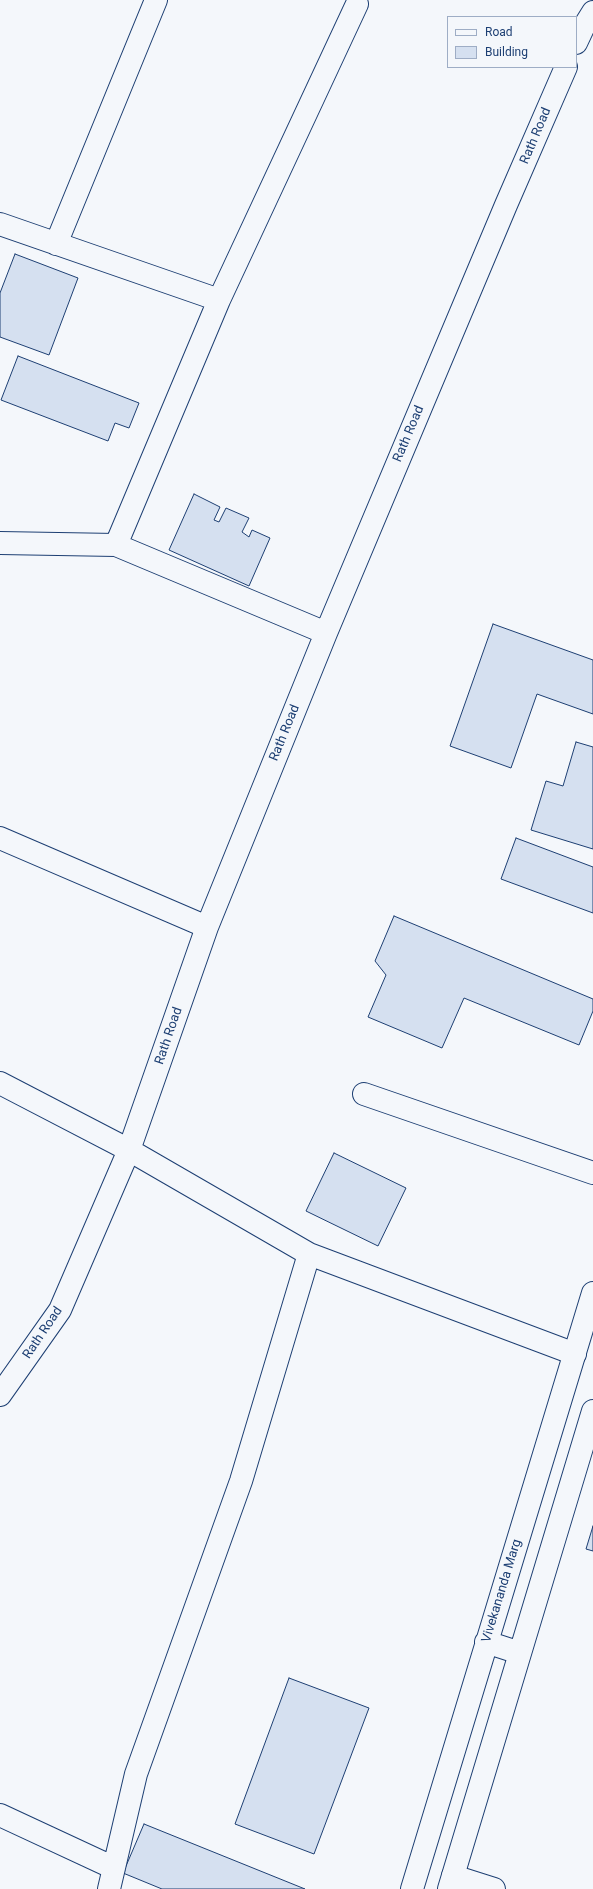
<!DOCTYPE html>
<style>
body{margin:0}
#map{position:relative;width:593px;height:1889px;overflow:hidden;background:#f4f7fb;font-family:Roboto,sans-serif}
canvas{display:block}
.legend{position:absolute;left:447px;top:16px;width:130px;height:52px;box-sizing:border-box;background:#f4f7fb;border:1px solid #9eadc5;margin:0;padding:5px 7px;list-style:none;font-size:12px;color:#1d3f73}
.legend li{display:flex;align-items:center;gap:8px;height:20px}
.legend b{width:20px;border:1px solid #9eadc5}
</style>
<div id="map">
<canvas width="593" height="1889"></canvas>
<ul class="legend">
<li><b style="height:5px;background:#f4f7fb"></b>Road</li>
<li><b style="height:11px;background:#d5e0f0"></b>Building</li>
</ul>
</div>
<script>
const ctx = document.querySelector('canvas').getContext('2d');
ctx.lineJoin = 'round';
function fill(path, color) {
  ctx.fillStyle = color;
  ctx.fill(path, 'evenodd');
}
function shape(rows) {
  const path = new Path2D();
  for (const r of rows) {
    path.moveTo(r[0], r[1]);
    for (let i = 2; i < r.length; i += 2) path.lineTo(r[i], r[i + 1]);
  }
  return path;
}
function stroke(path, color, width, dash) {
  ctx.strokeStyle = color;
  ctx.lineWidth = width;
  ctx.lineCap = dash ? 'butt' : 'round';
  ctx.setLineDash(dash || []);
  ctx.stroke(path);
}
function label(font, color, halo, rows, align = 'center') {
  ctx.font = font + ' Roboto,sans-serif';
  ctx.lineWidth = 3;
  ctx.setLineDash([]);
  ctx.textBaseline = 'middle';
  ctx.strokeStyle = halo;
  ctx.fillStyle = color;
  for (const [text, x, y, turn = 0] of rows) {
    ctx.save();
    ctx.translate(x, y);
    ctx.rotate((+turn || 0) * Math.PI / 180);
    ctx.textAlign = isNaN(turn) ? turn : align;
    if (halo) ctx.strokeText(text, 0, 0);
    ctx.fillText(text, 0, 0);
    ctx.restore();
  }
}
const building = shape([
 [15,254,78,278,49,355,0,337,0,293,15,254],
 [18,356,139,403,129,428,115,423,108,441,1,400,18,356],
 [194,494,220,507,214,520,219,522,226,508,249,518,242,532,249,537,252,530,270,538,249,586,169,550,194,494],
 [493,624,593,660,593,714,537,694,511,768,450,746,493,624],
 [576,742,593,747,593,849,531,830,546,781,563,786,576,742],
 [516,838,593,867,593,913,501,879,516,838],
 [394,916,593,999,593,1011,579,1045,464,998,442,1048,368,1017,386,975,375,961,394,916],
 [334,1153,406,1188,378,1246,306,1211,334,1153],
 [593,1526,593,1551,586,1549,593,1526],
 [289,1678,369,1708,314,1854,235,1824,289,1678],
 [144,1824,305,1889,162,1889,123,1873,144,1824]
]);
const minor = shape([
 [576,43,583,28,593,12],
 [0,224,219,300,116,545,326,633],
 [56,244,156,0],
 [219,300,357,4],
 [0,543,116,545],
 [0,838,207,927],
 [0,1083,129,1150,309,1254],
 [364,1094,593,1173],
 [0,1395,60,1310,129,1150,207,927,326,633,506,205,566,67],
 [0,1815,114,1868],
 [453,1876,494,1889],
 [109,1889,136,1774,241,1481,309,1254,575,1354]
]);
const major = shape([
 [486,1642,520,1653],
 [412,1889,593,1293],
 [449,1889,593,1411]
]);
const streetNames = [
 ["Rath Road",536,136,-67],
 ["Rath Road",409,434,-67],
 ["Rath Road",285,733,-68],
 ["Rath Road",169,1036,-71],
 ["Rath Road",43,1333,-56],
 ["Vivekananda Marg",502,1591,-73]
];
fill(building, '#d5e0f0');
stroke(building, '#1d3f73', 1);
stroke(minor, '#1d3f73', 24);
stroke(major, '#1d3f73', 24);
stroke(minor, '#f4f7fb', 22);
stroke(major, '#f4f7fb', 22);
label('13px', '#1d3f73', '#f4f7fb', streetNames);
</script>
